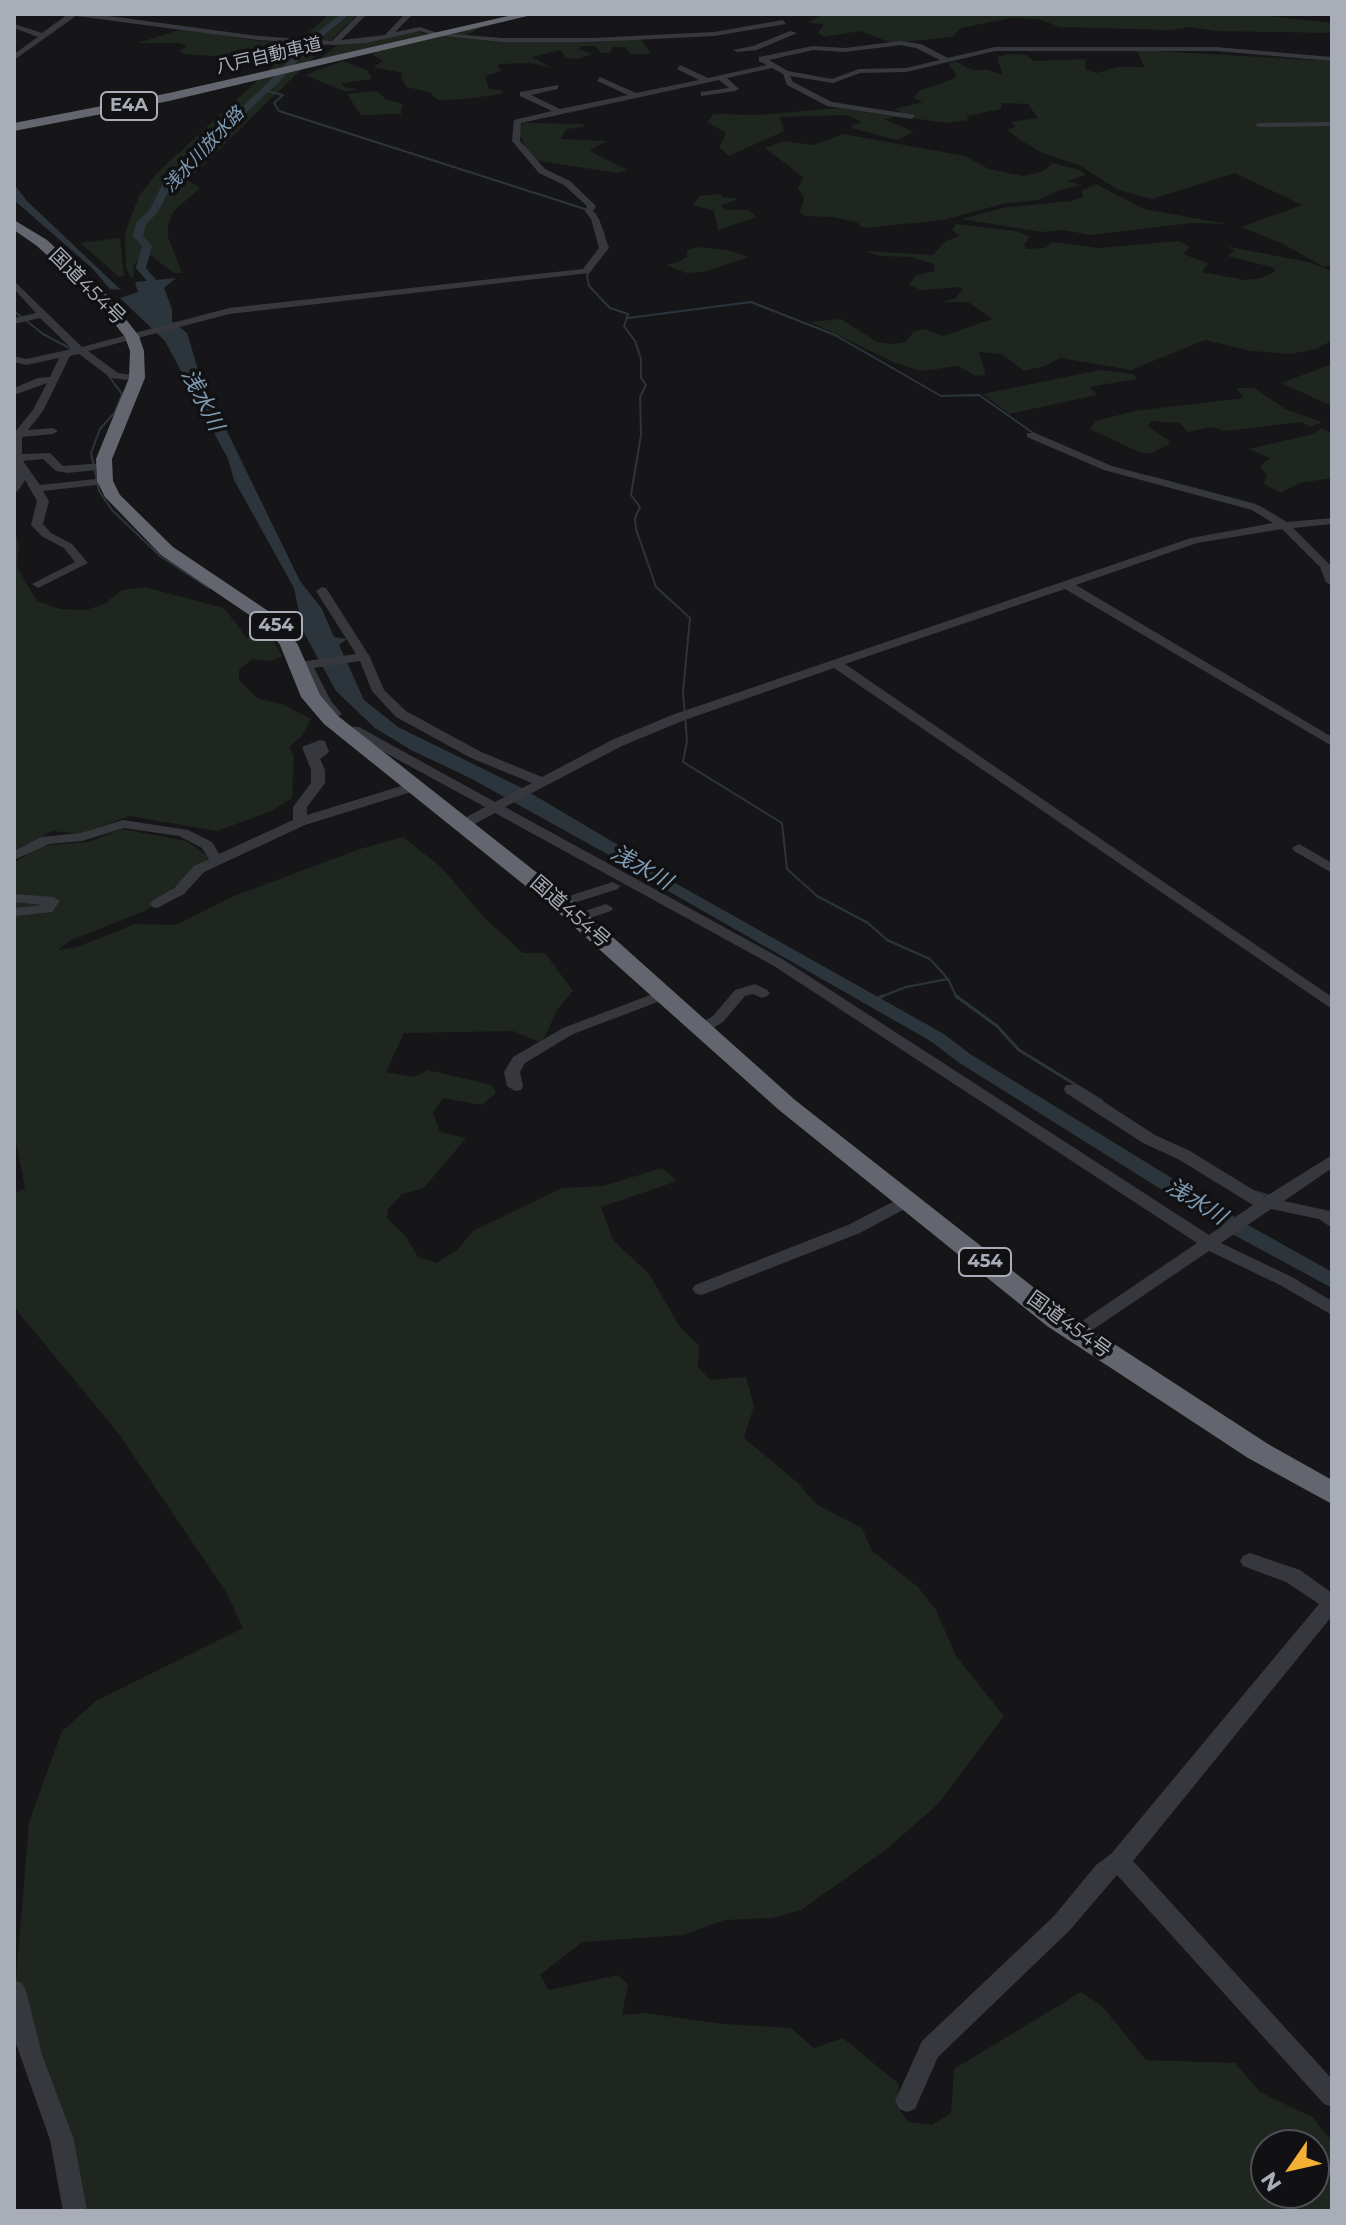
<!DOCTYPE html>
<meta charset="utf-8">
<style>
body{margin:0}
#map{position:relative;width:1346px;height:2225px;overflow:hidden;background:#161618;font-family:Montserrat,sans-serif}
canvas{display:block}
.frame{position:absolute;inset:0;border:16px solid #a8adb8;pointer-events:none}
.north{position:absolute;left:1250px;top:2129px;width:80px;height:80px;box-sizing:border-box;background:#111113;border:2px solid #4d4f55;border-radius:50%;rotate:236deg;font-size:22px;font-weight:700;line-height:32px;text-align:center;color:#a8adb8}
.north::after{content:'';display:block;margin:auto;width:28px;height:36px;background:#f2b134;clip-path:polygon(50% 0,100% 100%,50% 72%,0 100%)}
</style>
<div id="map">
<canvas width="1346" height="2225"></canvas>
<div class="frame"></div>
<div class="north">N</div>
</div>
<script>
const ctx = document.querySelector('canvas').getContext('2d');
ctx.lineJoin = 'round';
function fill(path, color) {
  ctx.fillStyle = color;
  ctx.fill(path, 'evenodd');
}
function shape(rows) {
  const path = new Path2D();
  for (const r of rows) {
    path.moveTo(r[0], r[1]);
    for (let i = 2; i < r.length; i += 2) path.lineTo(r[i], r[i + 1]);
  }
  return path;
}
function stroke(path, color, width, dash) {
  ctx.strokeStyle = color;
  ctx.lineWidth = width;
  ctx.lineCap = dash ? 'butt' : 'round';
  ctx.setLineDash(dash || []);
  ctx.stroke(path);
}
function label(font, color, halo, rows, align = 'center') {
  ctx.font = font + ' Montserrat,"Noto Sans JP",sans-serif';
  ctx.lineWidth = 7;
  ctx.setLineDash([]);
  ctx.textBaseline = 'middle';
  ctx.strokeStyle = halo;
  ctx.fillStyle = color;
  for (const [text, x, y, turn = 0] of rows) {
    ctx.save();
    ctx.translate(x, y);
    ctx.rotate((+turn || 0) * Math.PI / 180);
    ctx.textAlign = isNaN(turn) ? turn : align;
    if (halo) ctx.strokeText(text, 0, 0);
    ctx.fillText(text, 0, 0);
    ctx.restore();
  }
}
const green = shape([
 [329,14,358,14,193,175,185,178,200,188,173,212,168,225,168,237,182,273,174,273,150,255,139,259,134,265,133,280,126,268,125,233,139,196,156,174],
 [823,14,1250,14,1332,23,1332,33,1215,31,1191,27,1170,30,1060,27,1038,19,1011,18,961,28,952,37,892,43,860,31,824,37,818,33,824,24,808,23],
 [476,27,480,28,464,36,597,43,640,38,651,54,631,54,625,47,612,47,610,53,602,53,595,46,584,46,578,49,592,54,579,59,565,58,561,50,532,57,552,68,530,63,499,64,497,66,502,71,485,76,489,89,504,91,501,94,465,99,438,100,429,92,406,87,401,76,403,73,373,67,383,61,371,54,382,50],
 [182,29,260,41,282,42,256,53,227,57,184,54,180,51,187,46,180,43,138,43],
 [414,31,427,34,319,59,339,44],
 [1137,50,1332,61,1332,264,1324,267,1281,243,1241,227,1302,205,1235,173,1152,199,1118,190,1081,166,1040,152,1019,139,1007,130,1016,126,1010,122,1038,118,1028,104,1001,103,1001,109,967,116,968,120,945,123,912,118,894,109,923,102,913,98,919,91,953,79,957,75,948,64,955,61,972,70,988,70,1003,75,997,57,1008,54,1026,55,1034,61,1085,59,1086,70,1097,73,1117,67,1144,67],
 [343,61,367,70,372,79,342,83,344,87,358,89,346,92,305,75],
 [377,91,386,99,403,104,401,114,361,115,347,94],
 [838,108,895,117,884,119,914,132,898,140,892,139,855,129,851,126,862,122,847,115,780,117,784,131,729,156,719,147,726,133,707,122,714,114,759,115],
 [523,123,583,124,585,127,566,129,561,139,606,141,590,151,627,170,618,173,539,161,529,155,519,133],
 [843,134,965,156,989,169,1023,176,1042,172,1053,163,1080,170,1086,175,1067,181,1082,185,1060,190,1039,200,1003,204,943,220,864,228,856,222,833,217,805,216,800,213,804,198,798,188,803,177,765,148,784,141,813,145],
 [1096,184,1144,209,1227,224,1192,223,1091,235,1062,230,1042,232,961,219,1007,207,1072,201,1083,197,1081,191],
 [721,194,722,197,738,199,721,206,726,210,749,210,756,217,718,230,714,211,693,205,699,196],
 [956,224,1016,231,1030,237,1024,245,1027,249,1045,248,1053,242,1098,248,1179,241,1190,247,1183,254,1208,263,1202,272,1245,280,1261,278,1274,272,1275,268,1227,256,1235,250,1225,246,1308,262,1332,271,1332,340,1317,349,1290,354,1251,351,1205,340,1131,370,1060,358,1045,366,1024,371,1002,354,979,352,986,375,976,376,958,366,921,371,893,362,811,322,841,319,877,342,892,344,906,342,914,331,924,329,943,336,992,319,968,302,943,302,956,298,963,289,959,287,921,290,909,285,916,275,935,271,933,264,911,257,880,256,864,251,933,255,946,241,960,236,952,230],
 [120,238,124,276,119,277,80,243],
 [700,247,731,251,748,257,704,272,686,273,666,265,676,263,687,257,687,250],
 [1332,364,1332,406,1281,383],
 [1100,370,1133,374,1137,379,1089,387,1097,395,1009,414,983,394],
 [1236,388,1254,388,1285,409,1322,422,1311,427,1301,422,1225,431,1211,427,1188,432,1179,423,1151,421,1148,426,1169,441,1169,444,1152,453,1141,453,1090,429,1096,421,1134,411,1244,398],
 [1321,428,1332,433,1332,478,1299,483,1281,493,1264,484,1267,475,1260,466,1270,458,1248,449,1314,434],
 [14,526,19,547,17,567,37,601,60,609,86,610,104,604,122,590,144,587,224,608,247,638,272,638,282,656,272,661,253,659,239,670,239,681,259,699,282,704,311,719,302,736,289,747,294,756,292,798,272,811,217,831,129,816,81,834,53,831,14,851],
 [122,829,186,841,209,857,147,910,71,940,58,950,77,947,135,924,176,925,234,896,360,849,403,837,441,867,486,919,523,953,545,953,573,991,557,1010,542,1043,513,1031,404,1033,386,1072,414,1077,428,1070,492,1085,496,1093,482,1105,443,1098,433,1113,440,1132,466,1138,424,1188,402,1194,388,1209,387,1218,406,1237,418,1257,436,1263,458,1249,473,1231,562,1188,603,1186,662,1168,677,1181,601,1207,613,1240,649,1274,680,1327,699,1345,698,1367,710,1380,746,1377,754,1406,744,1438,798,1483,816,1504,862,1528,872,1551,918,1587,936,1610,956,1656,1004,1716,938,1804,887,1849,801,1910,772,1918,725,1920,683,1935,582,1942,540,1975,549,1990,618,1975,628,1984,622,2015,644,2013,724,2024,791,2028,814,2048,843,2038,899,2084,896,2106,909,2122,932,2125,951,2113,954,2069,1081,1992,1102,2006,1146,2060,1235,2063,1260,2092,1312,2117,1332,2141,1332,2211,69,2211,14,2004,29,1822,62,1731,96,1701,243,1628,226,1592,119,1434,14,1307,14,1194,25,1188,14,1131,14,902,27,900,14,894,14,863,41,846,89,842],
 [1266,2145,1314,2145,1314,2193,1266,2193]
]);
const water = shape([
 [14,184,27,201,121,290,110,289,92,268,14,200],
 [176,278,164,288,172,309,172,321,187,333,200,376,300,581,322,609,334,637,347,639,339,645,364,700,398,727,522,788,657,868,645,875,470,778,411,750,375,728,336,691,298,622,301,621,294,588,234,480,228,459,165,341,120,298,138,292,135,282]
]);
const streamFar1 = shape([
 [263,90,283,95,274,103,279,111,588,210],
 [595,214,604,235],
 [597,261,587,275,589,286,610,308,628,314,624,326,635,341,641,359,641,378,646,385,640,397,641,435,631,495,640,507,635,518,636,529,656,587,690,618,683,692,687,741,683,762,782,823,787,869,817,896,868,923,887,940,930,959,948,979],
 [14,311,43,334,73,350],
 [628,318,751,302,835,335,941,396,979,395,1036,435],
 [108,375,122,394,115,412,100,429,91,453,99,491,112,510,160,556,209,588],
 [1147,476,1256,505],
 [878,998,906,987,948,979,957,998]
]);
const stream = shape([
 [956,996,997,1026,1019,1050,1102,1101],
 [872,1000,883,996],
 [1256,1192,1271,1197]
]);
const river = shape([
 [341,14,350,14,309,47,284,77,173,182,158,212,146,224,143,236,152,246,146,268,162,287,153,303,145,303,144,301,152,287,136,268,142,246,133,236,136,223,149,211,164,181,278,73,303,43,341,14],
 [627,856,944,1034,970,1054,1248,1225,1332,1272,1332,1288,1234,1235,958,1062,932,1042,621,864,619,861,627,856]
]);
const minor = shape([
 [68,14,94,14,258,36,332,41,359,14,367,14,341,40,385,35,405,14,413,14,395,32,420,27,437,33,433,35,420,31,366,43,334,45,258,40,76,16,14,60,14,54,38,37,14,28,14,24,42,33,68,14],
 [783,20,786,24,714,36,593,42,502,42,435,35,439,33,502,38,593,38,714,32,783,20],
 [790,31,797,33,757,50,737,52,733,50,753,46,790,31],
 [901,41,921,44,948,58,995,47,1216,47,1332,57,1332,61,1216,51,995,51,906,72,860,73,833,83,790,76,793,82,832,102,915,115,912,119,827,106,787,85,783,74,772,68,727,78,739,89,735,91,701,96,701,92,729,88,719,80,521,123,520,141,545,169,570,181,596,206,593,211,599,219,609,248,589,273,229,314,88,351,118,373,141,376,141,380,137,381,111,378,79,354,70,356,43,411,28,430,53,428,58,431,53,434,22,437,22,454,50,453,63,466,104,463,109,466,104,469,68,473,56,471,43,459,23,461,40,485,105,478,110,481,105,484,43,491,49,501,43,524,51,533,72,544,88,563,38,588,32,584,75,562,64,548,43,537,31,525,37,501,25,480,18,491,14,492,14,433,33,410,47,383,14,395,14,388,38,378,50,377,59,358,26,365,14,362,14,356,26,359,72,349,40,318,14,324,14,318,36,313,14,289,14,281,82,347,229,308,583,269,599,248,591,219,585,211,587,206,564,185,539,173,512,141,514,120,552,111,520,96,520,92,558,85,558,89,531,95,560,109,628,95,597,81,600,77,636,93,699,80,677,69,680,65,708,78,767,65,759,61,759,57,813,46,845,48,901,41],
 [901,45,916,48,940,60,906,68,859,69,832,79,788,71,769,60,813,50,845,52,901,45],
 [1332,122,1332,126,1259,127,1255,125,1259,123,1332,122],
 [1027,433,1035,433,1112,466,1260,506,1287,522,1332,518,1332,524,1293,528,1331,566,1332,586,1326,582,1320,567,1282,529,1197,543,1076,585,1332,737,1332,746,1065,589,845,664,1332,997,1332,1009,834,668,682,721,622,746,505,807,784,960,1209,1235,1253,1205,1178,1159,1143,1143,1066,1093,1064,1089,1066,1085,1078,1085,1155,1135,1190,1151,1265,1197,1332,1155,1332,1168,1284,1201,1330,1211,1332,1228,1319,1219,1271,1209,1221,1243,1292,1277,1332,1301,1332,1315,1280,1285,1209,1251,1082,1337,1070,1337,1067,1333,1070,1329,1197,1243,774,966,495,813,469,827,459,827,457,824,459,821,485,807,349,733,349,727,359,727,495,802,532,783,471,758,396,717,372,691,360,661,314,668,331,701,342,714,336,718,331,717,319,702,303,669,293,666,299,662,356,654,316,591,322,587,326,588,370,657,384,690,406,711,481,752,542,777,612,740,672,715,1191,538,1273,523,1252,510,1104,470,1027,437,1027,433],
 [320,740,325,741,329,752,320,759,325,770,325,783,307,807,307,815,411,783,421,783,423,786,421,789,305,825,204,872,184,894,157,908,152,907,150,904,152,901,174,888,194,866,209,859,202,848,179,836,124,828,82,841,49,844,14,860,14,851,41,837,81,833,123,820,188,830,212,842,219,854,293,820,293,807,311,783,311,770,302,747,320,740],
 [1299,844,1332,863,1332,873,1294,851,1292,848,1299,844],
 [613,882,620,886,618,889,561,907,554,903,556,900,613,882],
 [14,894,53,897,60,901,52,912,14,916,14,908,43,905,14,902,14,894],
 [606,904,613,908,611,911,578,922,571,918,573,915,606,904],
 [755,984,767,990,770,993,767,996,762,998,753,994,745,996,723,1022,708,1031,698,1031,695,1028,698,1025,713,1016,735,990,755,984],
 [666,989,674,994,671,997,573,1034,525,1063,520,1072,523,1086,521,1090,515,1091,507,1086,504,1072,513,1057,563,1028,666,989],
 [908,1194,914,1196,916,1200,914,1204,860,1233,707,1293,701,1295,695,1293,692,1289,695,1285,848,1225,908,1194],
 [1250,1553,1300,1570,1332,1593,1332,1616,1133,1861,1332,2079,1332,2107,1324,2104,1117,1875,1070,1930,938,2057,915,2109,907,2112,899,2109,895,2101,922,2041,1054,1916,1096,1865,1111,1854,1319,1604,1286,1582,1243,1566,1240,1561,1243,1556,1250,1553],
 [14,1980,22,1983,26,1991,42,2055,74,2140,87,2211,63,2211,50,2140,14,2038,14,1980]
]);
const highway = shape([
 [517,14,536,14,169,101,14,131,14,123,169,93,517,14],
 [14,220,47,240,106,294,139,336,144,351,145,378,112,459,113,481,120,495,173,547,280,619,298,645,320,695,338,716,569,898,795,1100,1065,1312,1268,1444,1332,1480,1332,1504,1248,1458,1047,1326,779,1110,553,908,324,724,301,697,280,645,267,627,161,555,105,497,97,481,96,459,129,378,130,351,125,337,96,300,37,246,14,230,14,220]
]);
const farStreetnames = [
 ["八戸自動車道",269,56,-13]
];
const shields = [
 [129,106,56],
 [276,626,52],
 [985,1262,52]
];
const shieldNames = [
 ["E4A",129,106],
 ["454",276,626],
 ["454",985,1262]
];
const farWaternames = [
 ["浅水川放水路",204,150,-47]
];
const streetNames = [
 ["国道454号",87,287,45],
 ["国道454号",570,912,41],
 ["国道454号",1069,1325,36]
];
const waterNames = [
 ["浅水川",202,400,63],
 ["浅水川",641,868,30],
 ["浅水川",1196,1202,32]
];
fill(green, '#1e261f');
fill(water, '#2c353c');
stroke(streamFar1, '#2c353c', 2);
stroke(stream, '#2c353c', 3);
fill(river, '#2c353c');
fill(minor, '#37383d');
fill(highway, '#63666e');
label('18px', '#a8adb8', '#111113', farStreetnames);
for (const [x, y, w] of shields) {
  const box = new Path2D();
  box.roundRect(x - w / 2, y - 14, w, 28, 6);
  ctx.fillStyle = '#111113';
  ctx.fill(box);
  stroke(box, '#a8adb8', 2);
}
label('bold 18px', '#a8adb8', null, shieldNames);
label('italic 18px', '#7f9bb3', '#111113', farWaternames);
label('20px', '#a8adb8', '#111113', streetNames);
label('italic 22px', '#7f9bb3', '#111113', waterNames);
</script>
